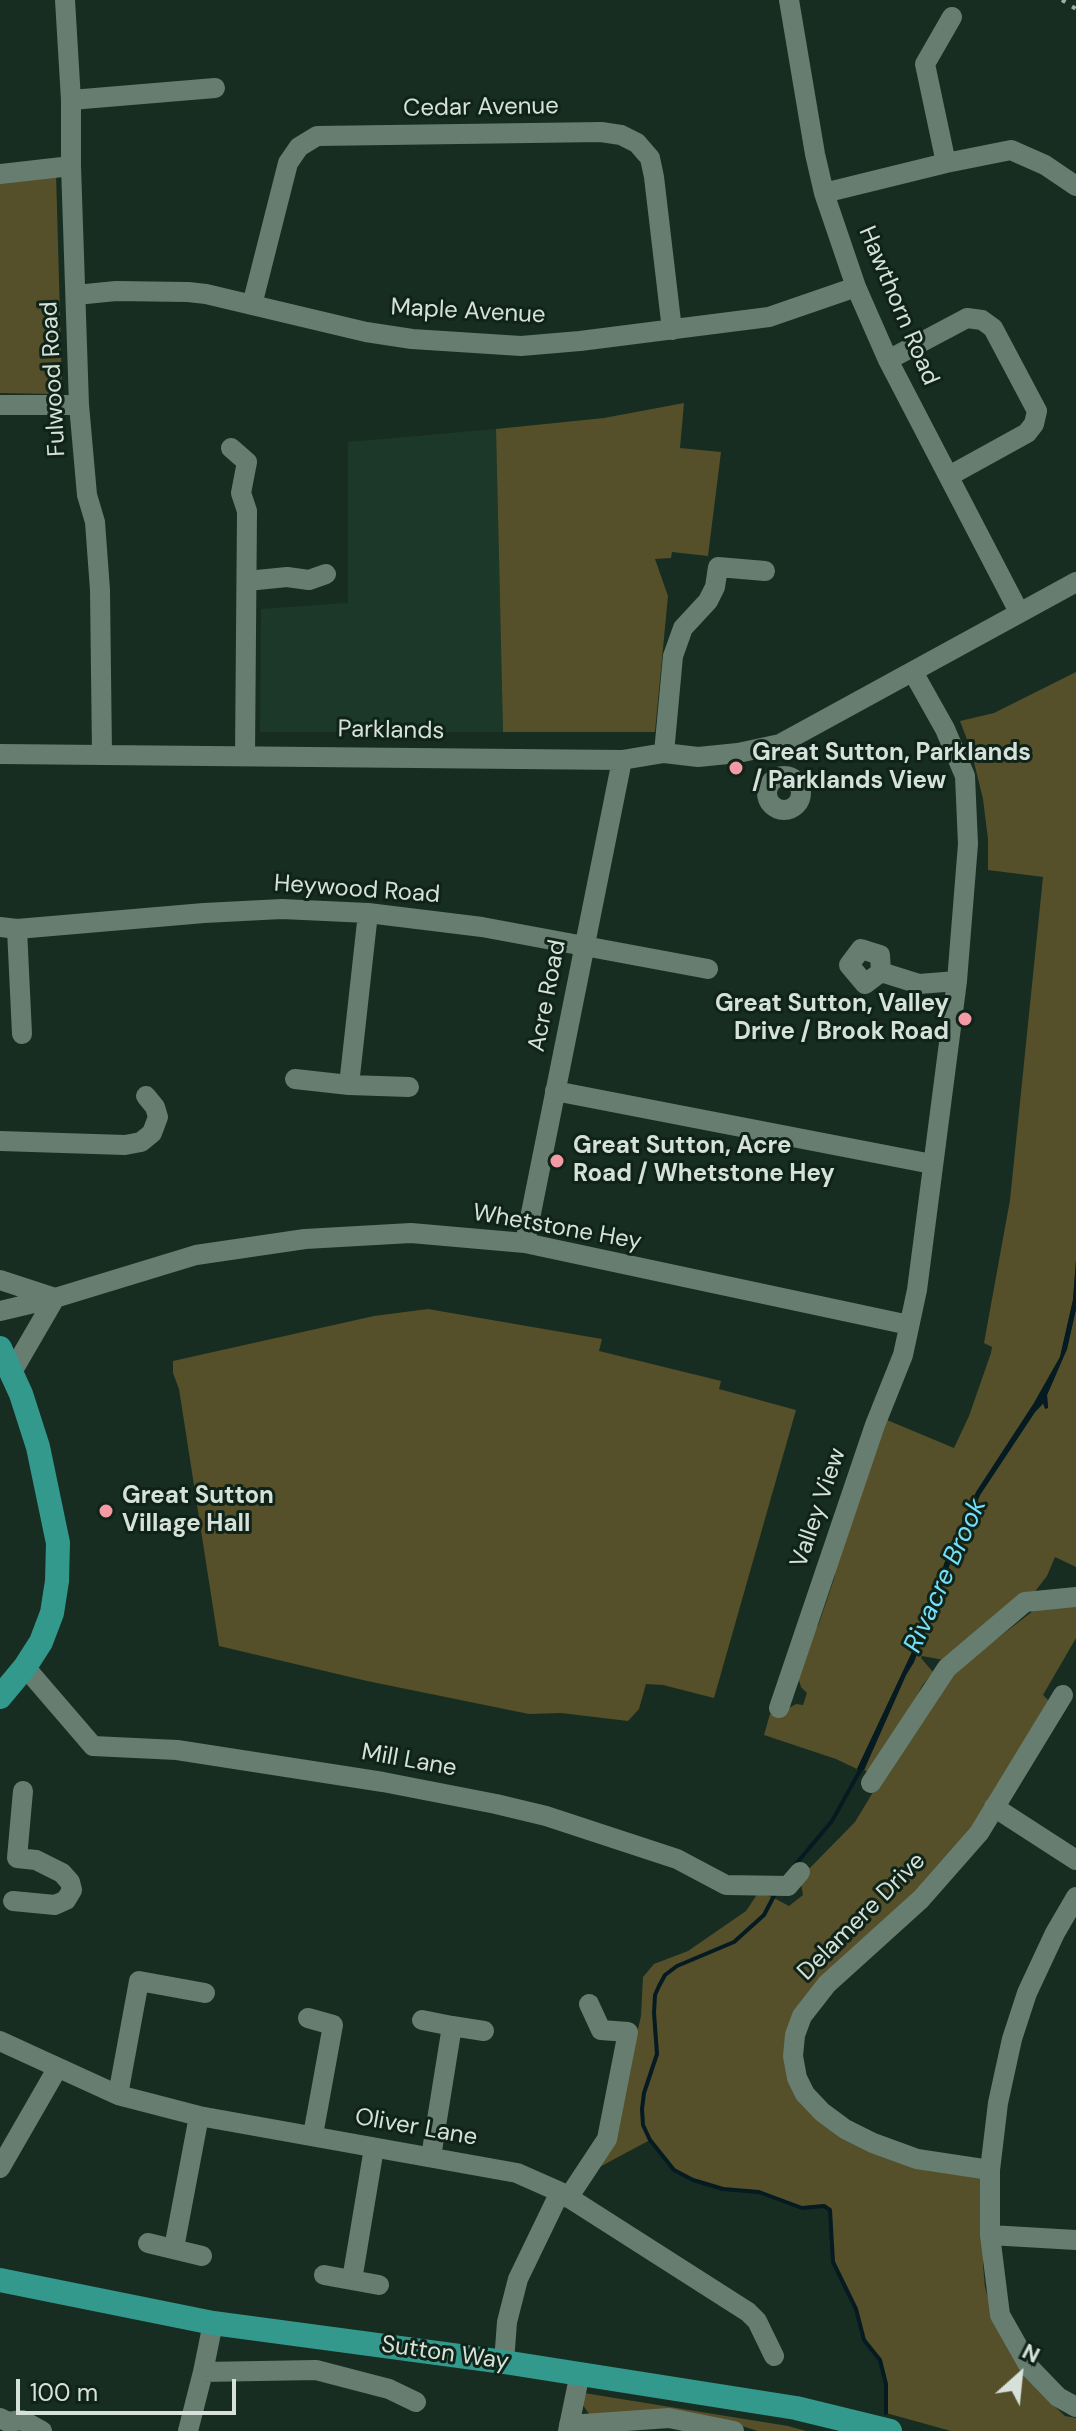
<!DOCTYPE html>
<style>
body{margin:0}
#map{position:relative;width:1076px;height:2431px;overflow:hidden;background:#182d21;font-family:"DM Sans",sans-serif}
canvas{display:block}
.north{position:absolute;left:980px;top:2335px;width:80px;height:80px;-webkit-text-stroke:6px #0f2318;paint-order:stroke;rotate:27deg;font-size:22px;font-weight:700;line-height:32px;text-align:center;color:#d5e1da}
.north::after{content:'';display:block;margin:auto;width:28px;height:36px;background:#d5e1da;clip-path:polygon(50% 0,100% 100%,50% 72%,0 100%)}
.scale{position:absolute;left:16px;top:2379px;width:220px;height:36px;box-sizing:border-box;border:4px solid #d5e1da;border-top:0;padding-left:10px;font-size:24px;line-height:28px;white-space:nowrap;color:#d5e1da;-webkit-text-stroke:6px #0f2318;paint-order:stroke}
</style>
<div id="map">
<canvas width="1076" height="2431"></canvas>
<div class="north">N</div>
<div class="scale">100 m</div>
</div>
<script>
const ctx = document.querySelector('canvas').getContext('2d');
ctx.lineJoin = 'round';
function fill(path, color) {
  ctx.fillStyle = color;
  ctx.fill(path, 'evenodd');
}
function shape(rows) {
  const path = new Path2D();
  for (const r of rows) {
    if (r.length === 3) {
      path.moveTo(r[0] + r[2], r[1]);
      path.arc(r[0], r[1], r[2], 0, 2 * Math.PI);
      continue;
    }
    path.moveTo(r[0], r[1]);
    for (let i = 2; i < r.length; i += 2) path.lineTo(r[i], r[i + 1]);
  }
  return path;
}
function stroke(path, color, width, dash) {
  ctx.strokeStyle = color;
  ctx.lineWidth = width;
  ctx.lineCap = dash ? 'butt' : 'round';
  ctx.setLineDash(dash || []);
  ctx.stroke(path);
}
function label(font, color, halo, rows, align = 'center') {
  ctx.font = font + ' "DM Sans",sans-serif';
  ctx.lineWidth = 6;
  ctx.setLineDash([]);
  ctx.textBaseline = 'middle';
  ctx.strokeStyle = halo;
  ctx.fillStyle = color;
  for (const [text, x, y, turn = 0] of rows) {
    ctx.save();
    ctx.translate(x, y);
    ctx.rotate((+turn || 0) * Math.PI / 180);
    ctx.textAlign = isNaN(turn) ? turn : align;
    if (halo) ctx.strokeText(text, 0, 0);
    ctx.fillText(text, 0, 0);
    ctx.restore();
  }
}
const built = shape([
 [496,429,503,732,260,732,261,609,348,603,348,442]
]);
const green = shape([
 [56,173,62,387,52,394,0,393,0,180],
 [684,403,680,448,721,452,708,556,672,552,671,558,655,559,668,596,655,732,503,732,496,429,604,418],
 [1076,672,1076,1260,1073,1300,1060,1357,1034,1403,976,1493,946,1559,913,1650,857,1769,836,1759,764,1735,770,1714,785,1715,789,1708,796,1704,803,1705,807,1693,801,1687,798,1677,812,1630,818,1626,835,1576,833,1571,887,1420,954,1448,969,1416,991,1353,992,1347,984,1343,1010,1200,1043,877,988,870,988,839,983,799,971,750,960,721,994,713],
 [428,1309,602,1339,599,1351,721,1381,719,1389,796,1410,714,1698,663,1685,646,1684,639,1709,628,1721,561,1713,529,1714,367,1681,219,1646,179,1389,173,1373,173,1361,374,1316],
 [1076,1309,1076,1567,1055,1557,1047,1576,1033,1594,944,1660,922,1656,921,1658,933,1672,922,1686,890,1748,873,1774,864,1770,906,1675,914,1662,950,1564,980,1495,1035,1412,1044,1403,1048,1408,1047,1395,1067,1349],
 [1076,1600,1076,1638,1043,1695,1050,1702,973,1830,790,2031,812,2109,982,2175,986,2196,983,2265,985,2287,992,2311,1050,2402,1065,2416,1076,2418,1076,2431,951,2431,886,2413,886,2384,880,2360,864,2340,856,2309,833,2262,830,2231,832,2213,827,2208,823,2206,802,2208,759,2192,705,2185,674,2170,650,2140,594,2170,627,2075,641,2016,643,1977,654,1964,688,1951,746,1911,758,1893,772,1897,789,1906,803,1895,800,1878,855,1822,896,1754,931,1690,1038,1607],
 [584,2393,788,2426,806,2431,758,2431,732,2423,590,2415,582,2404]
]);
const water = shape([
 [1076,1260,1076,1309,1067,1349,1047,1395,1048,1408,1045,1409,1043,1403,1035,1412,980,1495,950,1564,914,1662,906,1675,864,1770,857,1769,913,1650,946,1559,976,1492,1034,1403,1060,1357,1073,1300]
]);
const stream = shape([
 [795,1865,832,1821,862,1767],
 [776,1892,764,1915,734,1942,677,1966,665,1975,659,1986,655,1995,654,2013,657,2054,644,2093,642,2109,643,2125,650,2140,674,2170,693,2180,723,2189,759,2192,802,2208,824,2206,830,2210,833,2262,856,2309,864,2340,880,2360,886,2384,886,2413]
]);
const minor = shape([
 [65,0,71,100,71,166,79,405,87,495,95,522,100,590,102,754],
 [789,0,815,154,824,193,856,287,888,360,1019,612],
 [71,100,215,88],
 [946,163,925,64,952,17],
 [0,174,71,166],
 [824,193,946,163,1011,150,1045,165,1076,186],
 [76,295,116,291,188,292,206,294,366,332,412,339,521,346,580,341,769,317,856,287],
 [252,305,288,163,299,147,317,136,601,132,621,135,637,143,650,158,654,177,672,330],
 [888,360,967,318,982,320,993,328,1037,411,1034,424,1027,433,949,476],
 [0,405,79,405],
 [231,448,247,462,241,493,247,511,245,756],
 [247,581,287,577,309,580,326,574],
 [664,753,673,656,683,628,708,601,715,587,718,567,765,571],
 [0,754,622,760,664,753,698,757,738,753,780,744,1076,582],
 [784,793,17],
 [368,913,349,1085,409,1087],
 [0,927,17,929,204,913,282,909,368,913,482,927,708,969],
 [17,929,22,1034],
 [881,972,880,955,861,949,849,965,865,984,881,972,919,984,957,981],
 [295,1079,349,1085],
 [555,1091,932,1164],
 [0,1141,125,1145,141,1142,152,1133,158,1117,155,1107,146,1096],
 [525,1243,622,760],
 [0,1280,55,1298],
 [0,1311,55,1298,196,1255,305,1239,411,1233,525,1243,909,1325],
 [12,1372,55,1298],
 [25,1667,93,1746,177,1750,383,1782,496,1804,546,1816,677,1859,726,1885,788,1886,800,1872],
 [779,1708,875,1425,903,1355,917,1290,957,981,968,844,965,776,945,729,913,672],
 [871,1783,947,1668,1025,1602,1076,1597],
 [994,1807,1076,1860],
 [1076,1897,1055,1933,1027,1993,1012,2039,998,2103,990,2170,990,2235,1000,2315,1030,2368,1058,2397,1076,2407],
 [13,1901,55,1905,66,1900,72,1890,70,1882,62,1873,36,1860,17,1858,23,1791],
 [308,2018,333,2025,313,2135],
 [422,2020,452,2026,431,2157],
 [452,2026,484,2031],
 [0,2041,118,2095,199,2116,517,2173,560,2192,748,2312,757,2321,774,2356],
 [118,2095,139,1981,205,1993],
 [0,2168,57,2069],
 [990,2170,917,2159,873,2143,845,2129,822,2112,805,2094,797,2078,793,2056,795,2035,802,2016,827,1984,921,1899,979,1833,1063,1695],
 [568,2198,607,2139,628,2032,601,2030,589,2004],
 [990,2235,1076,2240],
 [148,2243,202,2256],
 [174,2248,199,2116],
 [324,2275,379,2285],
 [352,2280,374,2148],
 [504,2362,507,2322,518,2279,560,2192],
 [203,2372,316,2370,389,2389,416,2402],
 [0,2418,8,2422,22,2420,42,2431],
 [569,2425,669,2418,734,2431],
 [188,2431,203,2372,213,2323],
 [568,2431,580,2373]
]);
const major = shape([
 [0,1348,21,1394,38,1447,58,1543,57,1581,52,1613,41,1642,25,1667,0,1697],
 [0,2280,213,2323,504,2362,796,2408,890,2431]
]);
const rail = shape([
 [1062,0,1076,9]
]);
const markers = [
 [736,768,8,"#f49aa5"],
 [965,1019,8,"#f49aa5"],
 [557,1161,8,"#f49aa5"],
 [106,1511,8,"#f49aa5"]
];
const streetNames = [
 ["Cedar Avenue",481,108,-1],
 ["Hawthorn Road",898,306,67],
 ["Maple Avenue",468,312,3],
 ["Fulwood Road",54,379,-93],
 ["Parklands",391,731,1],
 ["Heywood Road",357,890,4],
 ["Acre Road",548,996,-79],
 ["Whetstone Hey",557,1228,10],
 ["Valley View",819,1508,-71],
 ["Mill Lane",409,1761,10],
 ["Delamere Drive",862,1917,-45],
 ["Oliver Lane",416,2128,10],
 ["Sutton Way",445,2354,8]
];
const poiNames = [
 ["Great Sutton, Parklands",752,754],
 ["/ Parklands View",752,782],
 ["Great Sutton, Valley",949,1005,"right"],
 ["Drive / Brook Road",949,1033,"right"],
 ["Great Sutton, Acre",573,1147],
 ["Road / Whetstone Hey",573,1175],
 ["Great Sutton",122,1497],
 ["Village Hall",122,1525]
];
const waterNames = [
 ["Rivacre Brook",946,1576,-66]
];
fill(built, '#1c3829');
fill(green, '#554f2a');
fill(water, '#051b21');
stroke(stream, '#051b21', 4);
stroke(minor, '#667d6f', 20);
stroke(major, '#33998d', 24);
stroke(rail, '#a0aea6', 4, [4, 8]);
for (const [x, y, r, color] of markers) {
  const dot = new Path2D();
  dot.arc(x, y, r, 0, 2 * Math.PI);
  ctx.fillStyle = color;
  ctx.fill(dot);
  stroke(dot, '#0f2318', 3);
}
label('24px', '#d5e1da', '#0f2318', streetNames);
label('bold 24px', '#d5e1da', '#0f2318', poiNames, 'left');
label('italic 26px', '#74e0fc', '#0f2318', waterNames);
</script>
